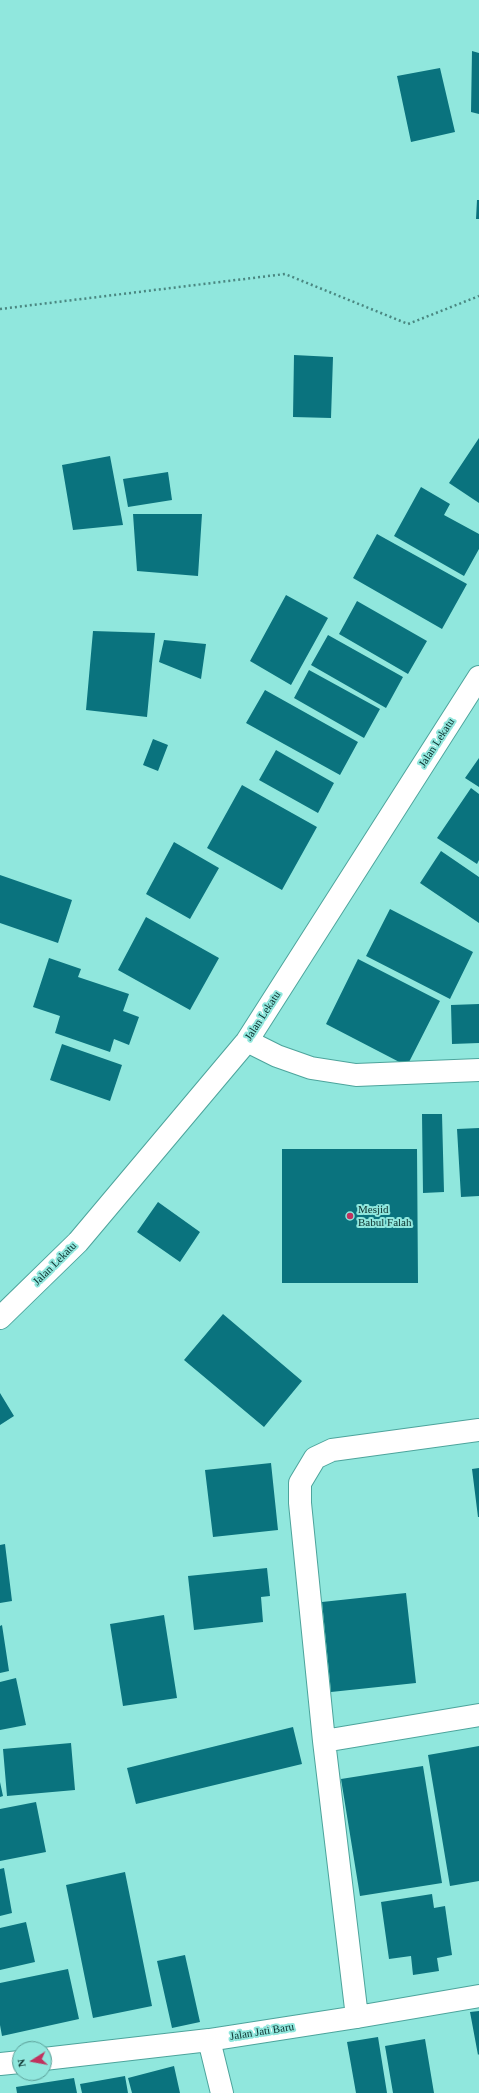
<!DOCTYPE html>
<style>
body{margin:0}
#map{position:relative;width:479px;height:2093px;overflow:hidden;background:#90e7dd;font-family:"Times New Roman",serif}
canvas{display:block}
.north{position:absolute;left:12px;top:2041px;width:40px;height:40px;box-sizing:border-box;background:#90e7dd;border:1px solid #5a9e97;border-radius:50%;rotate:259deg;font-size:11px;font-weight:700;line-height:16px;text-align:center;color:#0a302d}
.north::after{content:'';display:block;margin:auto;width:14px;height:18px;background:#c0325e;clip-path:polygon(50% 0,100% 100%,50% 72%,0 100%)}
</style>
<div id="map">
<canvas width="479" height="2093"></canvas>
<div class="north">N</div>
</div>
<script>
const ctx = document.querySelector('canvas').getContext('2d');
ctx.lineJoin = 'round';
function fill(path, color) {
  ctx.fillStyle = color;
  ctx.fill(path, 'evenodd');
}
function shape(rows) {
  const path = new Path2D();
  for (const r of rows) {
    path.moveTo(r[0], r[1]);
    for (let i = 2; i < r.length; i += 2) path.lineTo(r[i], r[i + 1]);
  }
  return path;
}
function stroke(path, color, width, dash) {
  ctx.strokeStyle = color;
  ctx.lineWidth = width;
  ctx.lineCap = dash ? 'butt' : 'round';
  ctx.setLineDash(dash || []);
  ctx.stroke(path);
}
function label(font, color, halo, rows, align = 'center') {
  ctx.font = font + ' "Times New Roman",serif';
  ctx.lineWidth = 4;
  ctx.setLineDash([]);
  ctx.textBaseline = 'middle';
  ctx.strokeStyle = halo;
  ctx.fillStyle = color;
  for (const [text, x, y, turn = 0] of rows) {
    ctx.save();
    ctx.translate(x, y);
    ctx.rotate((+turn || 0) * Math.PI / 180);
    ctx.textAlign = isNaN(turn) ? turn : align;
    if (halo) ctx.strokeText(text, 0, 0);
    ctx.fillText(text, 0, 0);
    ctx.restore();
  }
}
const building = shape([
 [472,51,479,53,479,114,471,112],
 [440,68,455,132,411,142,397,76],
 [477,200,479,200,479,219,476,219],
 [294,355,333,357,331,418,293,417],
 [479,438,479,503,449,483],
 [110,456,123,525,73,530,62,465],
 [168,472,172,500,128,507,123,479],
 [421,487,450,504,444,515,479,534,479,549,464,576,394,536],
 [133,514,202,514,198,576,137,571],
 [377,534,467,584,442,629,353,578],
 [286,595,328,618,291,685,250,661],
 [357,601,427,641,408,674,339,634],
 [93,631,155,633,147,717,86,710],
 [328,635,403,677,386,708,311,665],
 [164,640,206,644,201,679,159,662],
 [309,670,380,709,364,738,294,698],
 [265,690,358,742,340,775,246,723],
 [153,739,168,745,158,771,143,765],
 [276,750,334,783,318,813,259,780],
 [479,758,479,787,465,778],
 [242,785,317,827,282,890,207,848],
 [471,788,479,794,479,860,477,864,437,838],
 [174,842,219,868,190,919,146,894],
 [441,851,479,877,479,923,420,883],
 [0,875,72,900,58,943,0,923],
 [390,909,473,952,450,999,366,956],
 [146,917,219,958,190,1010,118,970],
 [49,958,81,969,78,977,129,994,123,1011,139,1017,129,1045,114,1039,110,1052,55,1033,60,1016,33,1007],
 [358,959,440,1001,407,1066,326,1024],
 [479,1004,479,1043,452,1044,451,1005],
 [62,1044,122,1065,110,1101,50,1080],
 [422,1114,442,1114,444,1192,423,1193],
 [479,1128,479,1196,461,1197,457,1129],
 [282,1149,417,1149,418,1283,282,1283],
 [158,1202,200,1232,180,1262,137,1232],
 [223,1314,302,1381,264,1427,184,1360],
 [0,1393,14,1416,0,1425],
 [271,1463,278,1530,213,1537,205,1470],
 [479,1468,479,1517,478,1517,472,1469],
 [5,1544,12,1601,0,1603,0,1545],
 [267,1568,270,1596,261,1597,263,1622,194,1630,188,1576],
 [406,1593,416,1683,331,1692,322,1602],
 [164,1615,177,1698,123,1706,110,1624],
 [2,1625,9,1671,0,1673,0,1626],
 [16,1678,26,1725,0,1730,0,1682],
 [293,1727,302,1764,136,1804,127,1768],
 [71,1743,75,1790,7,1796,3,1749],
 [479,1746,479,1881,450,1886,428,1755],
 [423,1766,442,1883,360,1896,341,1779],
 [0,1782,3,1796,0,1797],
 [36,1802,46,1852,0,1861,0,1809],
 [4,1868,12,1913,0,1916,0,1869],
 [125,1872,152,2006,93,2018,66,1885],
 [432,1894,434,1908,445,1906,452,1955,437,1958,439,1971,413,1975,411,1956,389,1959,381,1902],
 [26,1922,35,1962,0,1970,0,1928],
 [185,1955,200,2022,172,2028,157,1961],
 [68,1969,79,2019,2,2036,0,2025,0,1983],
 [479,2011,479,2054,478,2055,470,2012],
 [378,2037,387,2093,356,2093,347,2042],
 [425,2039,434,2093,393,2093,385,2046],
 [174,2066,180,2093,132,2093,128,2078],
 [125,2076,128,2093,82,2093,80,2084],
 [74,2078,77,2093,17,2093,16,2087]
]);
const path = shape([
 [0,309,285,274,408,324,479,296]
]);
const minor = shape([
 [247,1041,277,1056,311,1068,356,1075,479,1070],
 [0,1318,78,1242,247,1041,479,677],
 [324,1741,479,1715],
 [357,2017,324,1741,300,1503,300,1483,315,1458,332,1450,479,1430],
 [209,2040,222,2093],
 [44,2059,209,2040,357,2017,479,1996],
 [0,2064,20,2062]
]);
const markers = [
 [350,1216,4,"#c0325e"]
];
const streetNames = [
 ["Jalan Lekatu",437,743,-57],
 ["Jalan Lekatu",263,1016,-57],
 ["Jalan Lekatu",55,1264,-45],
 ["Jalan Jati Baru",262,2032,-9]
];
const poiNames = [
 ["Mesjid",358,1210],
 ["Babul Falah",358,1223]
];
fill(building, '#0a737e');
stroke(minor, '#4da49c', 24);
stroke(path, '#4a8781', 2.5, [2, 3]);
stroke(minor, '#fff', 22);
for (const [x, y, r, color] of markers) {
  const dot = new Path2D();
  dot.arc(x, y, r, 0, 2 * Math.PI);
  ctx.fillStyle = color;
  ctx.fill(dot);
  stroke(dot, '#90e7dd', 1.5);
}
label('11px', '#0a302d', '#90e7dd', streetNames);
label('11px', '#0a302d', '#90e7dd', poiNames, 'left');
</script>
